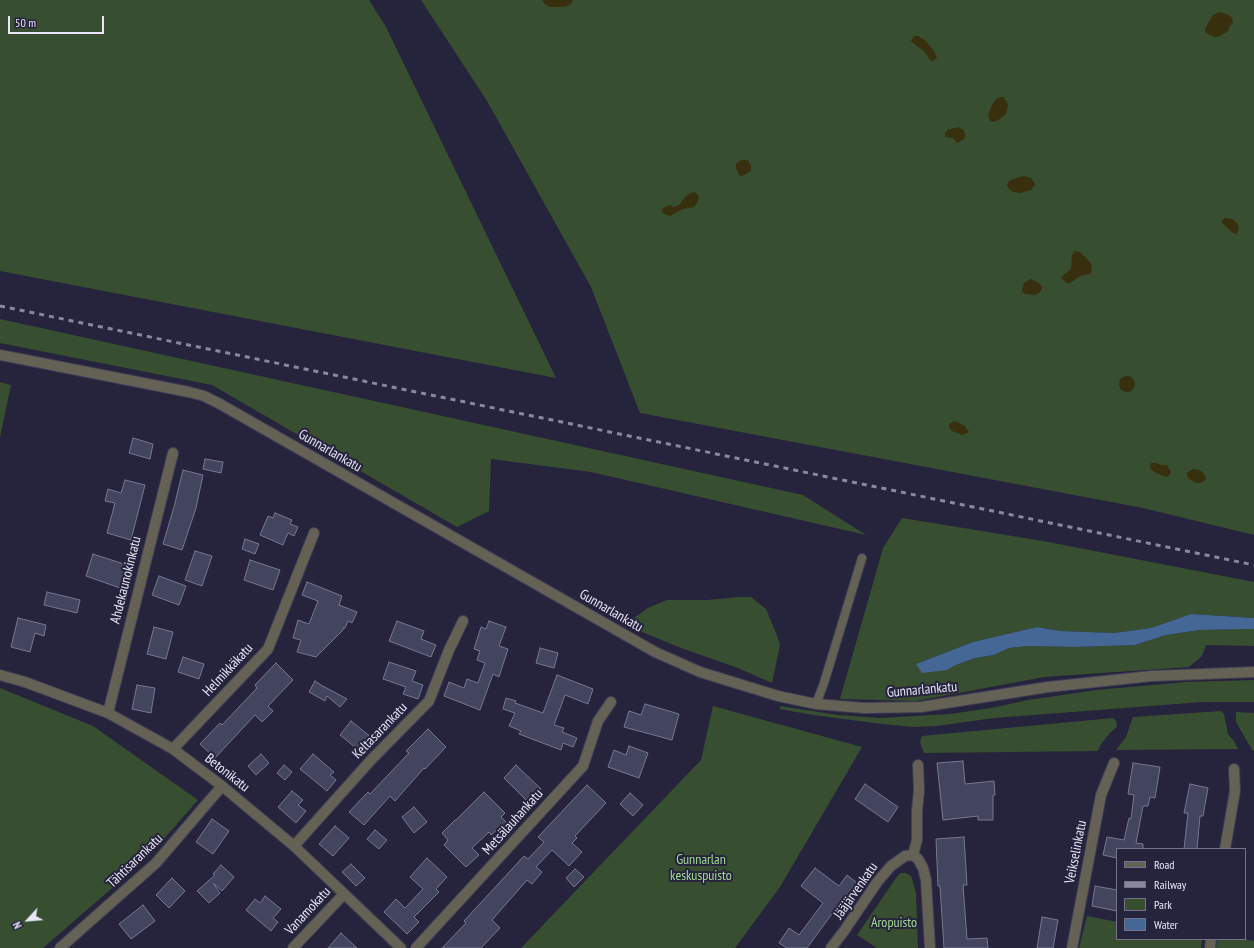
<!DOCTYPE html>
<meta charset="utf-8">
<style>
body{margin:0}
#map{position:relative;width:1254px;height:948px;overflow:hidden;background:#26243c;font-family:"PT Sans Narrow",sans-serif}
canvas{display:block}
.legend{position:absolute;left:1116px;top:848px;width:130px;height:92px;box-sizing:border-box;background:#26243c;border:1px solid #737286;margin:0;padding:5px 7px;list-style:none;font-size:12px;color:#e6e6f6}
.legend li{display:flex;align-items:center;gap:8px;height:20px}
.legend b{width:20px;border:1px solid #737286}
.north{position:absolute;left:8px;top:900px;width:40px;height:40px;-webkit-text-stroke:3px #26243c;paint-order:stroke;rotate:244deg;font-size:11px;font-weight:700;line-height:16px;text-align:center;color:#e6e6f6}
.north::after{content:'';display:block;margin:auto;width:14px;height:18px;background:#e6e6f6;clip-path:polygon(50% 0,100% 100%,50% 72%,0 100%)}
.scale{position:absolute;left:8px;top:16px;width:96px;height:18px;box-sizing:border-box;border:2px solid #e6e6f6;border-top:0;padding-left:5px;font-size:12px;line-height:14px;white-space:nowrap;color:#e6e6f6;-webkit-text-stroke:3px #26243c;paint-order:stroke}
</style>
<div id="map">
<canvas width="1254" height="948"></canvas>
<ul class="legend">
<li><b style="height:5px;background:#646155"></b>Road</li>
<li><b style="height:5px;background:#89889c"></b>Railway</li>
<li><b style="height:11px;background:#374e30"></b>Park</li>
<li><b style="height:11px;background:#456796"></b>Water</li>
</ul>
<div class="north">N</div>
<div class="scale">50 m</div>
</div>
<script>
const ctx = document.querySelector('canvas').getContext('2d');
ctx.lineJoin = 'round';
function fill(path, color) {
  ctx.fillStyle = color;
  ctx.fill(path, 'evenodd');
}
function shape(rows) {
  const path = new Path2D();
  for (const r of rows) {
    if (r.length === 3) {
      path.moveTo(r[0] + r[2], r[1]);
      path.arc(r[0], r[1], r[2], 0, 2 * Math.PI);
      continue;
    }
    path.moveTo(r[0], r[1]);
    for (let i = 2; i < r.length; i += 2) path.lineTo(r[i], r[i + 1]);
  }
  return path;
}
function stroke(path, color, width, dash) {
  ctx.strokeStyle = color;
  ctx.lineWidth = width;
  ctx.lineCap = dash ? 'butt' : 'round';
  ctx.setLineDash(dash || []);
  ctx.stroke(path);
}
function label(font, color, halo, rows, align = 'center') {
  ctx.font = font + ' "PT Sans Narrow",sans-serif';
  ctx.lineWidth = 4;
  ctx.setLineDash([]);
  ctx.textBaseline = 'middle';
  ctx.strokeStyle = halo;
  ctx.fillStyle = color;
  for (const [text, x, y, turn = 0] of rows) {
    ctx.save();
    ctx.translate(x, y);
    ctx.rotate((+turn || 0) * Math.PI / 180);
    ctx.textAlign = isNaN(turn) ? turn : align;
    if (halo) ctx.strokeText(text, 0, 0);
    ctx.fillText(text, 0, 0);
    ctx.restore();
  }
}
const green = shape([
 [0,0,369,0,386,27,556,378,0,271],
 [421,0,1254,0,1254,535,1143,508,640,413,591,287,487,101],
 [0,319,803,495,866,535,591,472,491,459,489,511,457,527,212,385,0,343],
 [0,382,11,385,0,437],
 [902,518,1043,541,1254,582,1254,618,1191,614,1151,628,1114,633,1060,631,1037,627,973,642,916,664,947,670,956,665,975,658,994,655,1009,648,1028,646,1076,647,1135,645,1166,635,1200,630,1248,629,1254,629,1254,646,1206,645,1202,656,1189,667,1044,677,916,701,840,699,883,548],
 [739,597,751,597,766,609,776,633,780,645,772,683,738,668,681,648,635,629,634,618,648,608,667,600,707,600],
 [1254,680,1254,702,1202,702,994,718,937,726,913,727,882,724,813,715,780,709,780,706,838,715,880,718,950,714,991,708,1028,700,1096,690,1186,682],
 [0,688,93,726,198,800,149,856,43,948,0,948],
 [713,706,862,747,780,887,735,948,521,948,701,760],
 [1221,711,1224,714,1228,734,1234,741,1238,749,1116,750,1126,737,1133,717],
 [1236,712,1254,713,1254,751,1252,750,1236,722],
 [1113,718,1116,721,1117,727,1110,733,1101,744,1098,751,924,753,920,742,922,736],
 [900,873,906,873,911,876,913,882,916,893,918,948,877,948,857,935,896,878],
 [1087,916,1117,922,1117,939,1202,939,1201,948,1079,948],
 [1218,939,1244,939,1254,941,1254,948,1216,948]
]);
const sand = shape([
 [542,0,573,0,570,5,564,7,549,7,544,3],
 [1219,12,1229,15,1232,18,1233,23,1230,26,1228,31,1218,37,1214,37,1206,33,1205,29,1213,15],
 [914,36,918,36,926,41,934,51,937,58,932,61,930,60,924,51,914,44,911,41],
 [1001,97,1004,97,1008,105,1006,114,997,121,992,122,990,121,988,115,992,105,996,99],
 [958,127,964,130,965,137,964,139,957,143,953,138,945,137,945,135,947,130],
 [741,160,747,160,751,165,751,171,742,176,739,175,736,168,736,164],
 [1024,176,1031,178,1034,182,1035,185,1031,190,1020,193,1013,192,1009,189,1007,185,1009,181,1013,179],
 [695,192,699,197,697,203,694,207,683,209,670,216,664,214,662,211,663,208,670,205,673,207,678,206,686,196,691,193],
 [1225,218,1232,219,1237,223,1239,228,1237,234,1233,233,1222,223,1222,220],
 [1075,251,1080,252,1089,261,1091,264,1092,270,1090,274,1080,276,1070,283,1067,283,1064,281,1061,277,1071,269,1072,255],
 [1031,279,1037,282,1041,285,1042,289,1039,293,1035,295,1026,294,1023,293,1022,290,1024,283],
 [1127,384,8],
 [955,421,965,426,969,432,963,435,952,431,949,427,949,424],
 [1151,463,1156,463,1161,465,1167,465,1171,472,1169,476,1166,477,1159,474,1154,472,1151,469,1150,467],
 [1193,469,1200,470,1204,474,1206,479,1204,481,1201,483,1196,483,1188,478,1187,474,1188,472]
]);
const water = shape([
 [1191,614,1254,618,1254,629,1248,629,1200,630,1166,635,1135,645,1076,647,1028,646,1009,648,994,655,975,658,956,665,947,670,922,673,916,664,973,642,1037,627,1060,631,1114,633,1151,628]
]);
const building = shape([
 [133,438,153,444,150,459,129,453,133,438],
 [205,459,223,462,221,473,203,469,205,459],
 [183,470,203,475,196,508,182,550,163,544,174,507,183,470],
 [125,480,145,485,131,540,107,533,115,503,105,501,108,489,121,493,125,480],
 [275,513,292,520,290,524,298,527,294,536,288,533,283,545,260,535,268,516,273,518,275,513],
 [245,539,259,544,255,554,242,549,245,539],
 [195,551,212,556,202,586,185,580,195,551],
 [93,554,127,565,120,588,86,576,93,554],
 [250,560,280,570,273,590,244,580,250,560],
 [159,576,186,586,179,605,152,595,159,576],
 [307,582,342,596,339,605,357,612,352,623,348,621,345,628,343,628,343,630,316,657,297,652,301,640,293,638,298,620,309,624,318,601,302,595,307,582],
 [47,592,80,600,77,613,44,605,47,592],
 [18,618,46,625,44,636,35,633,30,652,11,647,18,618],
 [397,621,424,631,421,639,436,645,431,657,389,641,397,621],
 [489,621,506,627,499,646,508,649,499,677,493,674,480,710,444,696,449,682,464,688,467,679,478,683,485,663,477,660,480,651,474,649,481,627,486,629,489,621],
 [154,627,173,632,166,659,147,654,154,627],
 [540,648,558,653,554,668,536,663,540,648],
 [183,657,204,664,199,679,178,672,183,657],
 [389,662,416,671,412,681,423,685,418,699,403,694,406,687,383,679,389,662],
 [276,663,293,680,268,706,273,711,262,722,255,715,215,758,200,744,220,723,222,725,257,688,255,685,276,663],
 [557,675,593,689,588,704,565,695,554,725,564,728,562,732,577,738,573,747,563,743,561,750,519,734,521,731,509,726,515,713,503,709,506,698,516,701,515,703,543,713,557,675],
 [315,681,321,685,347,699,340,707,327,696,325,701,309,692,315,681],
 [137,685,155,688,151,713,132,709,137,685],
 [645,704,679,714,672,740,624,727,629,711,641,715,645,704],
 [351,721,372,738,361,752,340,735,351,721],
 [428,729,446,747,425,769,424,768,395,801,390,796,364,825,349,812,368,792,370,794,409,753,406,751,428,729],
 [629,746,648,753,639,778,608,767,614,750,626,755,629,746],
 [261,754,269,763,256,775,248,766,261,754],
 [313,754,334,772,330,775,336,780,327,791,300,769,313,754],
 [963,761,965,784,994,781,995,795,993,795,993,820,978,820,978,816,943,820,937,763,963,761],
 [1133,763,1160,767,1155,798,1150,797,1148,806,1143,806,1136,843,1143,844,1143,849,1117,849,1117,858,1103,855,1107,837,1124,840,1129,818,1131,819,1134,795,1128,794,1133,763],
 [284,765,292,772,285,780,277,773,284,765],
 [516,765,541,789,528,802,504,778,516,765],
 [865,784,898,807,888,822,855,799,865,784],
 [1190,784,1208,788,1203,816,1200,816,1197,849,1184,849,1188,813,1184,813,1190,784],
 [587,785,606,803,575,836,577,838,572,843,582,852,569,866,552,850,536,867,542,872,532,884,527,880,492,920,500,928,481,948,442,948,466,923,464,921,524,856,528,859,544,842,538,837,587,785],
 [292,791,303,800,298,805,306,811,296,823,278,807,292,791],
 [484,792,505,813,501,817,508,824,500,831,498,829,491,835,489,832,472,848,479,855,466,867,444,845,448,840,442,833,455,820,456,820,484,792],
 [630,793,643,805,633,816,620,804,630,793],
 [414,807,427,822,414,833,402,817,414,807],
 [212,819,229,831,213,854,196,842,212,819],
 [335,826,349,838,333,856,319,844,335,826],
 [375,830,387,840,379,849,367,839,375,830],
 [964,837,967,885,963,885,967,939,987,938,988,948,944,948,940,886,938,886,936,839,964,837],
 [427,858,447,877,436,889,439,892,414,917,419,922,407,934,384,912,396,899,405,908,423,889,410,877,427,858],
 [351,864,365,878,356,886,342,872,351,864],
 [221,865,234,877,222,891,213,883,220,893,209,903,197,891,215,875,213,874,221,865],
 [815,868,839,886,847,875,857,883,849,894,853,897,840,915,834,911,807,948,787,948,779,943,789,928,799,935,823,903,801,886,815,868],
 [575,869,584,877,574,887,566,878,575,869],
 [172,878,185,891,169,908,156,895,172,878],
 [1095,886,1117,890,1117,911,1092,906,1095,886],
 [265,896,281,909,273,918,278,922,271,931,246,910,255,899,260,903,265,896],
 [143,905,155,921,131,939,119,924,143,905],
 [1042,917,1058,920,1053,948,1037,948,1042,917],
 [341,933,357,948,328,948,341,933]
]);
const service = shape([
 [816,704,824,683,862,558]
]);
const minor = shape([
 [0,675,25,682,108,713,173,749,222,786,294,846,401,948],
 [108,713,173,453],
 [173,749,268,649,314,533],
 [294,846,371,760,429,701,449,650,463,621],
 [1225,849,1235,791,1234,769],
 [913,855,918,859,923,868,926,880,930,948],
 [60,948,156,863,222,786],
 [293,948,344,894],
 [416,948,583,766,598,721,611,702],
 [831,948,844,931,878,881,891,866,905,856,913,855,917,840,917,811,919,790,918,765],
 [1072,948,1101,795,1114,763],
 [1210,948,1211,939]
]);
const tertiary = shape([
 [0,355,189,392,204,396,220,404,655,652,700,672,778,696,816,704,864,708,921,707,1048,687,1152,676,1254,672]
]);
const rail = shape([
 [0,306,1254,565]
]);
const streetNames = [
 ["Gunnarlankatu",330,451,30],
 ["Ahdekaunokinkatu",126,580,-76],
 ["Gunnarlankatu",611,611,30],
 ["Helmikkäkatu",228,670,-47],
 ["Gunnarlankatu",922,690,-5],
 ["Keltasarankatu",380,731,-46],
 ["Betonikatu",227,773,38],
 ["Metsälauhankatu",513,822,-48],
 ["Veikselinkatu",1076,852,-79],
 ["Tähtisarankatu",135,861,-44],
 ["Jääjärvenkatu",856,891,-55],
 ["Vanamokatu",308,911,-47]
];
const parkNames = [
 ["Gunnarlan",701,860],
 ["keskuspuisto",701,876],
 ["Aropuisto",894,923]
];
fill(green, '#374e30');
fill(sand, '#372f0e');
fill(water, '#456796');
fill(building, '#43445d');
stroke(building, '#767793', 1);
stroke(service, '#413f56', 10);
stroke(minor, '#413f56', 12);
stroke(tertiary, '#413f56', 12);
stroke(service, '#646155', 8);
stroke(minor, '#646155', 10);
stroke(tertiary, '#646155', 10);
stroke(rail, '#89889c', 3, [5, 5]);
label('14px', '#e6e6f6', '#26243c', streetNames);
label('14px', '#a3dc93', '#26243c', parkNames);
</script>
